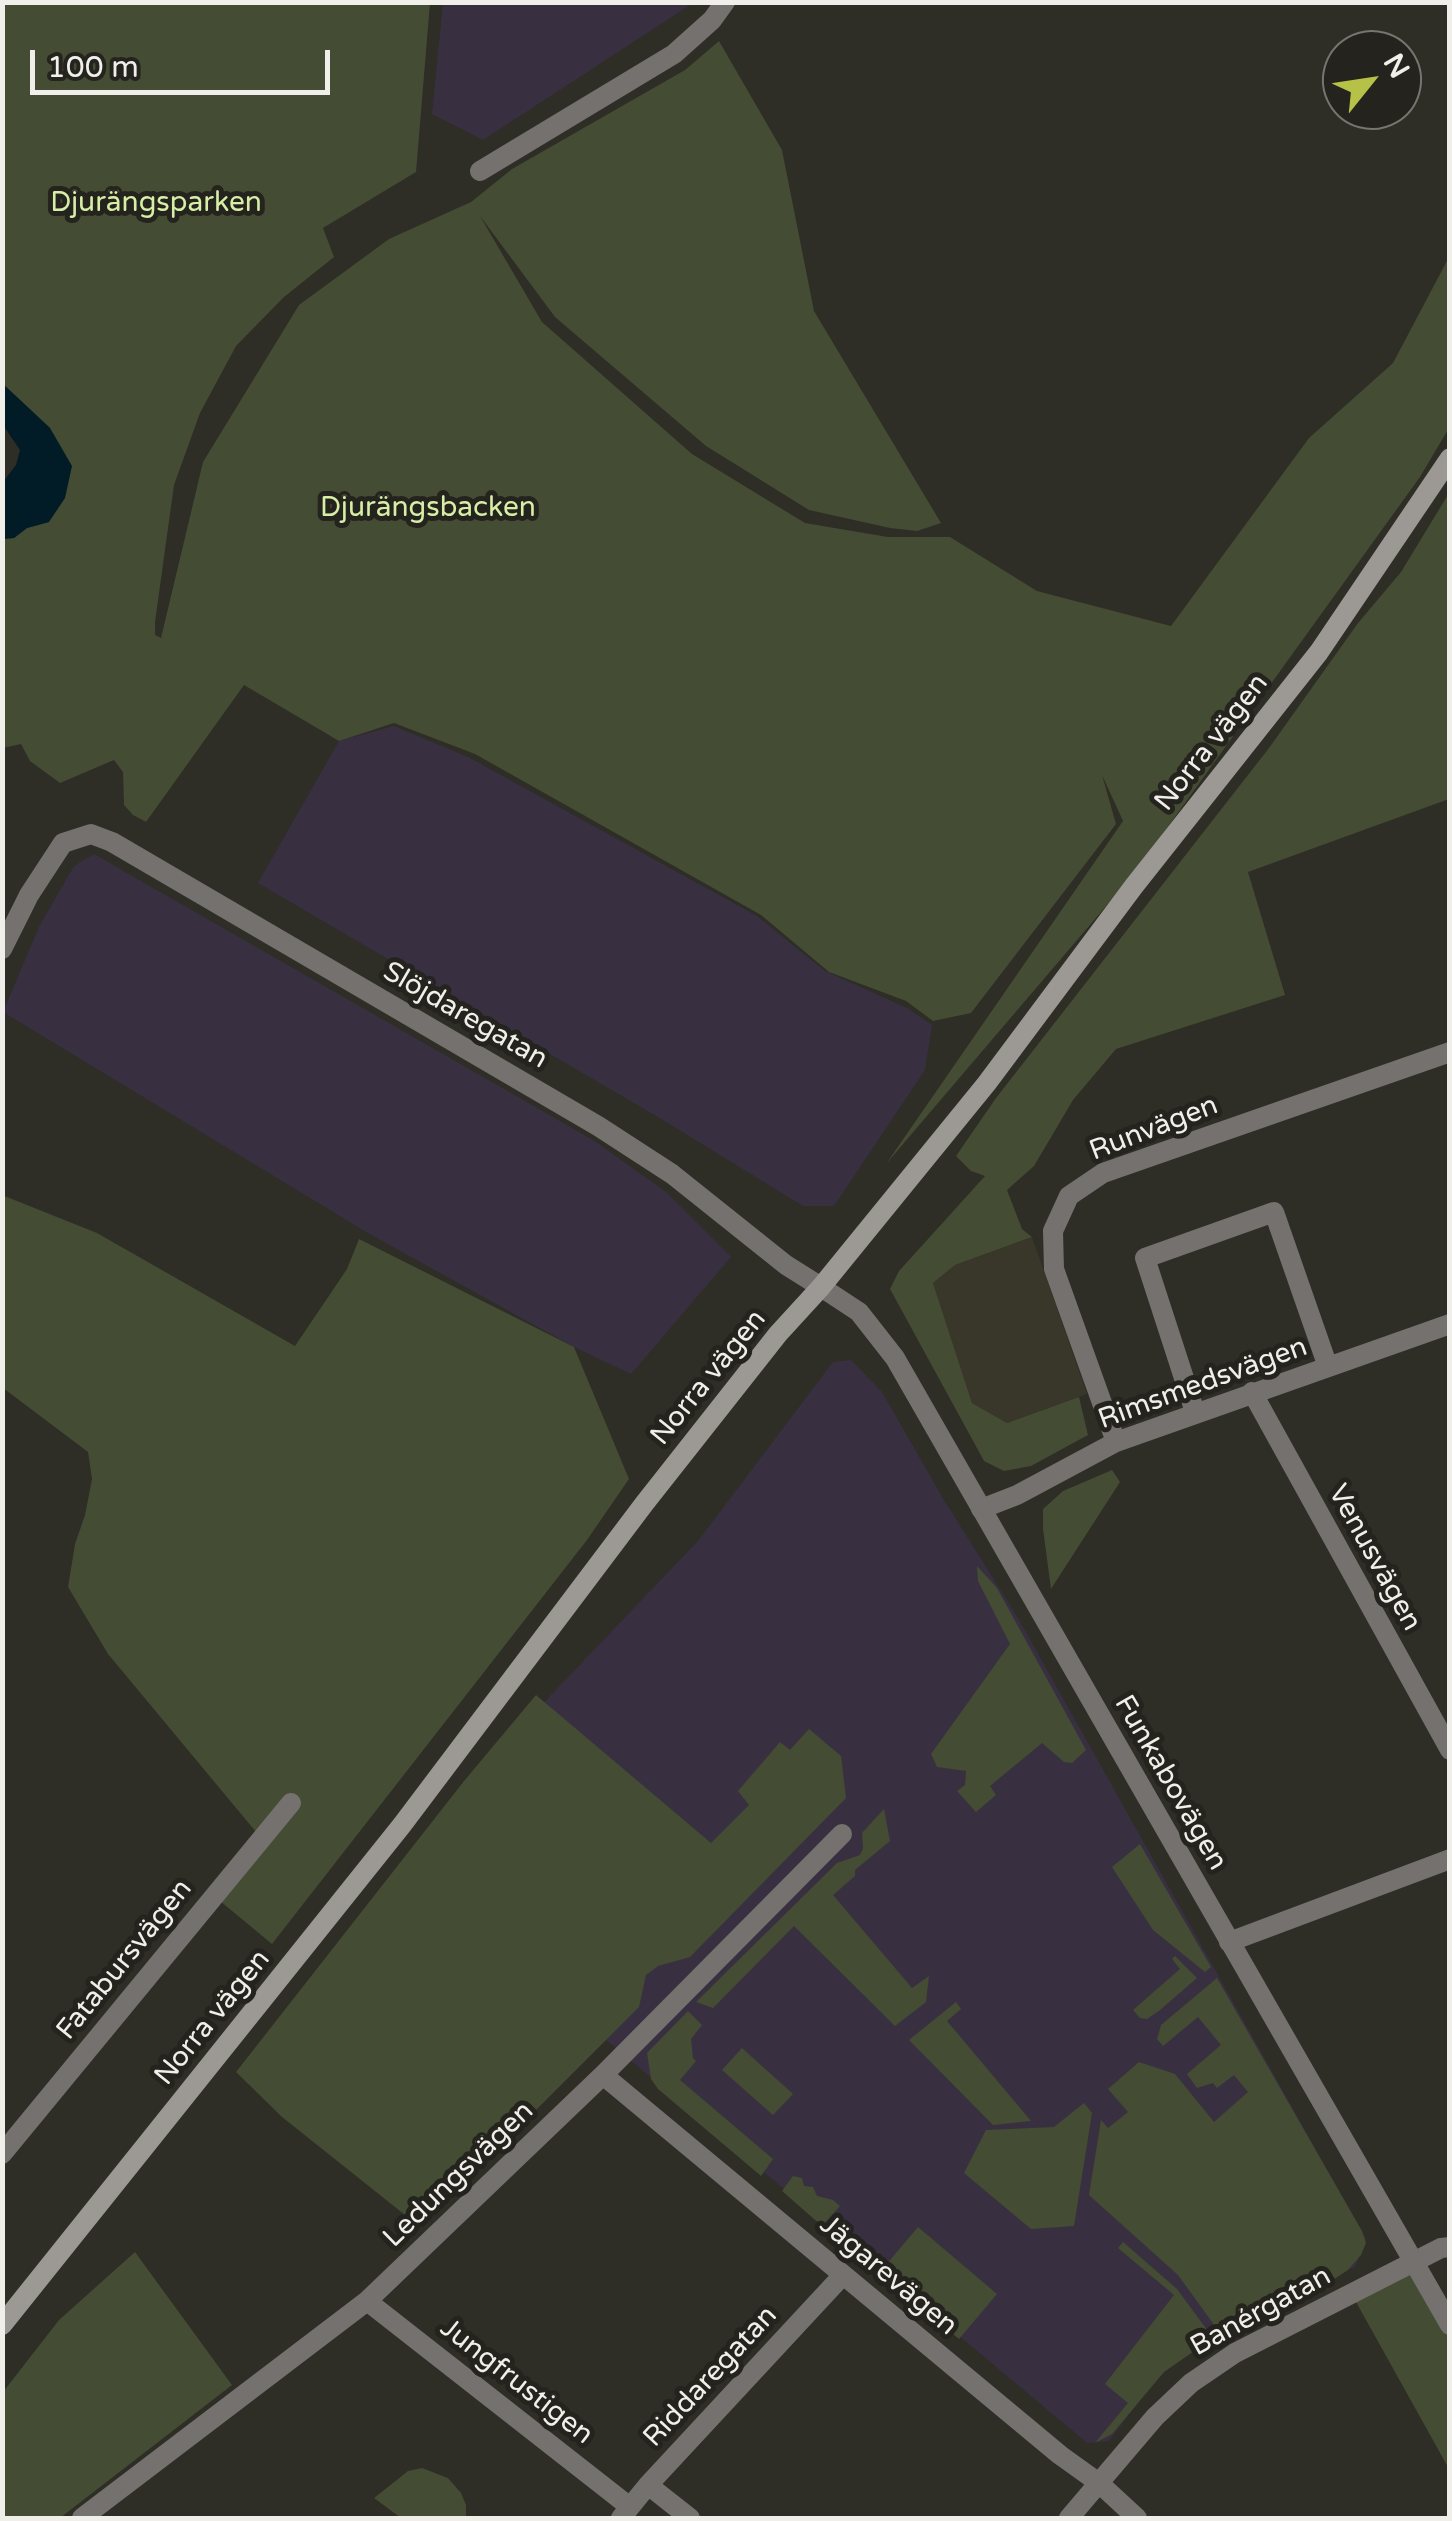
<!DOCTYPE html>
<meta charset="utf-8">
<style>
body{margin:0}
#map{position:relative;width:1452px;height:2521px;overflow:hidden;background:#2e2d26;font-family:"Varela Round",sans-serif}
canvas{display:block}
.frame{position:absolute;inset:0;border:5px solid #f0efea;pointer-events:none}
.north{position:absolute;left:1322px;top:30px;width:100px;height:100px;box-sizing:border-box;background:#24231d;border:2px solid #76756f;border-radius:50%;rotate:60deg;font-size:28px;font-weight:700;line-height:40px;text-align:center;color:#f0efea}
.north::after{content:'';display:block;margin:auto;width:35px;height:45px;background:#b6c148;clip-path:polygon(50% 0,100% 100%,50% 72%,0 100%)}
.scale{position:absolute;left:30px;top:50px;width:300px;height:45px;box-sizing:border-box;border:5px solid #f0efea;border-top:0;padding-left:12px;font-size:30px;line-height:35px;white-space:nowrap;color:#f0efea;-webkit-text-stroke:8px #24231d;paint-order:stroke}
</style>
<div id="map">
<canvas width="1452" height="2521"></canvas>
<div class="frame"></div>
<div class="north">N</div>
<div class="scale">100 m</div>
</div>
<script>
const ctx = document.querySelector('canvas').getContext('2d');
ctx.lineJoin = 'round';
function fill(path, color) {
  ctx.fillStyle = color;
  ctx.fill(path, 'evenodd');
}
function shape(rows) {
  const path = new Path2D();
  for (const r of rows) {
    path.moveTo(r[0], r[1]);
    for (let i = 2; i < r.length; i += 2) path.lineTo(r[i], r[i + 1]);
  }
  return path;
}
function stroke(path, color, width, dash) {
  ctx.strokeStyle = color;
  ctx.lineWidth = width;
  ctx.lineCap = dash ? 'butt' : 'round';
  ctx.setLineDash(dash || []);
  ctx.stroke(path);
}
function label(font, color, halo, rows, align = 'center') {
  ctx.font = font + ' "Varela Round",sans-serif';
  ctx.lineWidth = 10;
  ctx.setLineDash([]);
  ctx.textBaseline = 'middle';
  ctx.strokeStyle = halo;
  ctx.fillStyle = color;
  for (const [text, x, y, turn = 0] of rows) {
    ctx.save();
    ctx.translate(x, y);
    ctx.rotate((+turn || 0) * Math.PI / 180);
    ctx.textAlign = isNaN(turn) ? turn : align;
    if (halo) ctx.strokeText(text, 0, 0);
    ctx.fillText(text, 0, 0);
    ctx.restore();
  }
}
const built = shape([
 [1032,1237,1087,1394,1007,1423,972,1403,933,1283,955,1265]
]);
const industrial = shape([
 [394,726,468,757,757,916,825,971,907,1008,932,1025,925,1070,834,1206,803,1206,663,1120,258,883,339,741],
 [94,854,593,1140,666,1192,731,1257,631,1374,574,1347,368,1233,3,1012,39,927,74,866]
]);
const education = shape([
 [443,3,443,2,693,3,483,140,432,114],
 [851,1360,882,1392,944,1500,1018,1618,1366,2239,1355,2267,1213,2327,1152,2384,1109,2441,1087,2443,592,2028,488,1761,698,1541,833,1362]
]);
const green = shape([
 [3,3,430,3,416,172,323,228,334,257,284,297,236,346,200,413,174,485,155,622,155,635,161,638,203,462,299,305,389,239,471,202,512,169,685,70,719,41,782,150,814,311,941,523,917,531,890,528,809,510,706,446,555,317,480,216,542,322,692,454,805,523,888,537,950,537,1037,591,1171,626,1309,438,1393,363,1449,257,1449,428,1420,477,1136,871,886,1164,1123,821,1102,775,1116,824,971,1013,933,1021,906,1001,829,972,761,915,475,754,394,723,339,741,244,685,146,822,133,815,124,805,123,772,114,760,60,783,30,761,21,744,3,748,2,539,14,538,27,528,49,522,50,428,3,384],
 [1449,493,1449,799,1248,872,1285,995,1116,1049,1073,1100,1034,1166,1007,1190,1022,1229,1032,1237,955,1265,933,1283,972,1403,1007,1423,1079,1397,1088,1435,1031,1466,1004,1471,984,1461,890,1289,899,1271,985,1176,971,1171,956,1156,996,1098,1269,748,1358,623,1401,572],
 [2,1195,97,1233,295,1346,347,1269,359,1239,574,1347,629,1479,587,1540,272,1944,214,1896,261,1838,108,1654,68,1587,75,1544,85,1515,92,1479,88,1452,3,1388],
 [1112,1470,1120,1482,1051,1589,1043,1529,1043,1509,1063,1491],
 [977,1566,997,1588,1086,1750,1072,1763,1064,1762,1042,1743,990,1786,996,1795,976,1812,957,1791,965,1785,966,1771,937,1767,931,1754,1010,1644,978,1581],
 [536,1695,711,1843,749,1805,738,1791,780,1742,790,1750,809,1729,841,1756,846,1798,690,1957,658,1966,646,1975,639,2007,427,2219,405,2215,282,2117,236,2072,464,1781],
 [884,1809,890,1841,855,1870,855,1876,833,1895,912,1988,929,1976,926,2002,895,2026,794,1926,713,2008,696,2002,837,1863,860,1855,863,1848,862,1833],
 [1140,1844,1211,1967,1205,1972,1153,1930,1112,1867],
 [1175,1956,1197,1978,1160,2010,1147,2019,1140,2018,1133,2010,1180,1969,1172,1959],
 [1217,1978,1362,2231,1366,2243,1361,2255,1348,2270,1324,2286,1281,2309,1266,2312,1220,2333,1178,2275,1089,2195,1101,2120,1108,2128,1128,2112,1108,2089,1139,2062,1175,2074,1214,2122,1248,2092,1234,2075,1217,2088,1213,2083,1197,2088,1187,2074,1221,2045,1198,2017,1163,2046,1157,2039,1161,2025],
 [956,2002,961,2009,947,2021,1031,2121,993,2125,909,2040],
 [688,2011,702,2025,691,2039,693,2058,696,2061,680,2080,773,2159,761,2176,658,2089,651,2079,647,2053],
 [742,2048,793,2094,773,2115,722,2070],
 [1084,2103,1092,2113,1074,2226,1031,2229,964,2173,986,2130,1054,2127],
 [793,2176,802,2178,804,2186,813,2187,817,2196,833,2200,840,2206,822,2226,782,2191],
 [918,2227,997,2294,959,2339,880,2272],
 [1123,2242,1177,2289,1213,2338,1164,2372,1112,2434,1095,2443,1128,2403,1105,2384,1174,2295,1118,2248],
 [135,2252,232,2385,60,2518,3,2518,3,2392,59,2320],
 [1413,2262,1449,2325,1449,2469,1351,2293],
 [422,2468,448,2478,461,2493,466,2505,466,2518,401,2518,374,2498,408,2471]
]);
const water = shape([
 [3,384,50,428,72,466,65,498,49,522,27,528,14,538,3,539,3,482,16,465,20,450,3,425]
]);
const minor = shape([
 [480,171,674,54,712,20,725,2],
 [2,949,29,895,63,843,91,834,112,842,598,1126,672,1174,786,1265,821,1287],
 [1252,1392,1450,1750],
 [1195,1412,1145,1258,1274,1212,1328,1367],
 [1116,1442,1054,1269,1053,1231,1069,1196,1103,1173,1450,1052],
 [981,1509,1017,1495,1116,1442,1450,1324],
 [1229,1942,1450,1859],
 [603,2075,1060,2455,1099,2483,1137,2518],
 [2,2154,291,1803],
 [367,2301,630,2507],
 [648,2485,690,2518],
 [82,2518,367,2301,603,2075,842,1834],
 [621,2518,648,2485,843,2275],
 [1069,2518,1155,2417,1191,2383,1235,2353,1441,2248,1450,2247]
]);
const tertiary = shape([
 [821,1287,859,1312,895,1358,1450,2325]
]);
const secondary = shape([
 [2,2325,402,1825,644,1504,778,1334,821,1287,987,1083,1134,886,1319,652,1450,458]
]);
const parkNames = [
 ["Djurängsparken",156,204],
 ["Djurängsbacken",428,509]
];
const streetNames = [
 ["Norra vägen",1212,743,-52],
 ["Slöjdaregatan",465,1016,30],
 ["Runvägen",1154,1129,-21],
 ["Norra vägen",709,1378,-51],
 ["Rimsmedsvägen",1203,1384,-20],
 ["Venusvägen",1374,1558,61],
 ["Funkabovägen",1170,1783,60],
 ["Fatabursvägen",125,1960,-51],
 ["Norra vägen",213,2018,-51],
 ["Ledungsvägen",459,2175,-44],
 ["Jägarevägen",888,2276,40],
 ["Banérgatan",1261,2312,-29],
 ["Riddaregatan",711,2377,-47],
 ["Jungfrustigen",516,2382,38]
];
fill(built, '#39372a');
fill(industrial, '#383041');
fill(education, '#383040');
fill(green, '#444c33');
fill(water, '#011c27');
stroke(minor, '#74716e', 20);
stroke(tertiary, '#74716e', 20);
stroke(secondary, '#9c9893', 20);
label('28px', '#d7eea6', '#24231d', parkNames);
label('28px', '#f0efea', '#24231d', streetNames);
</script>
